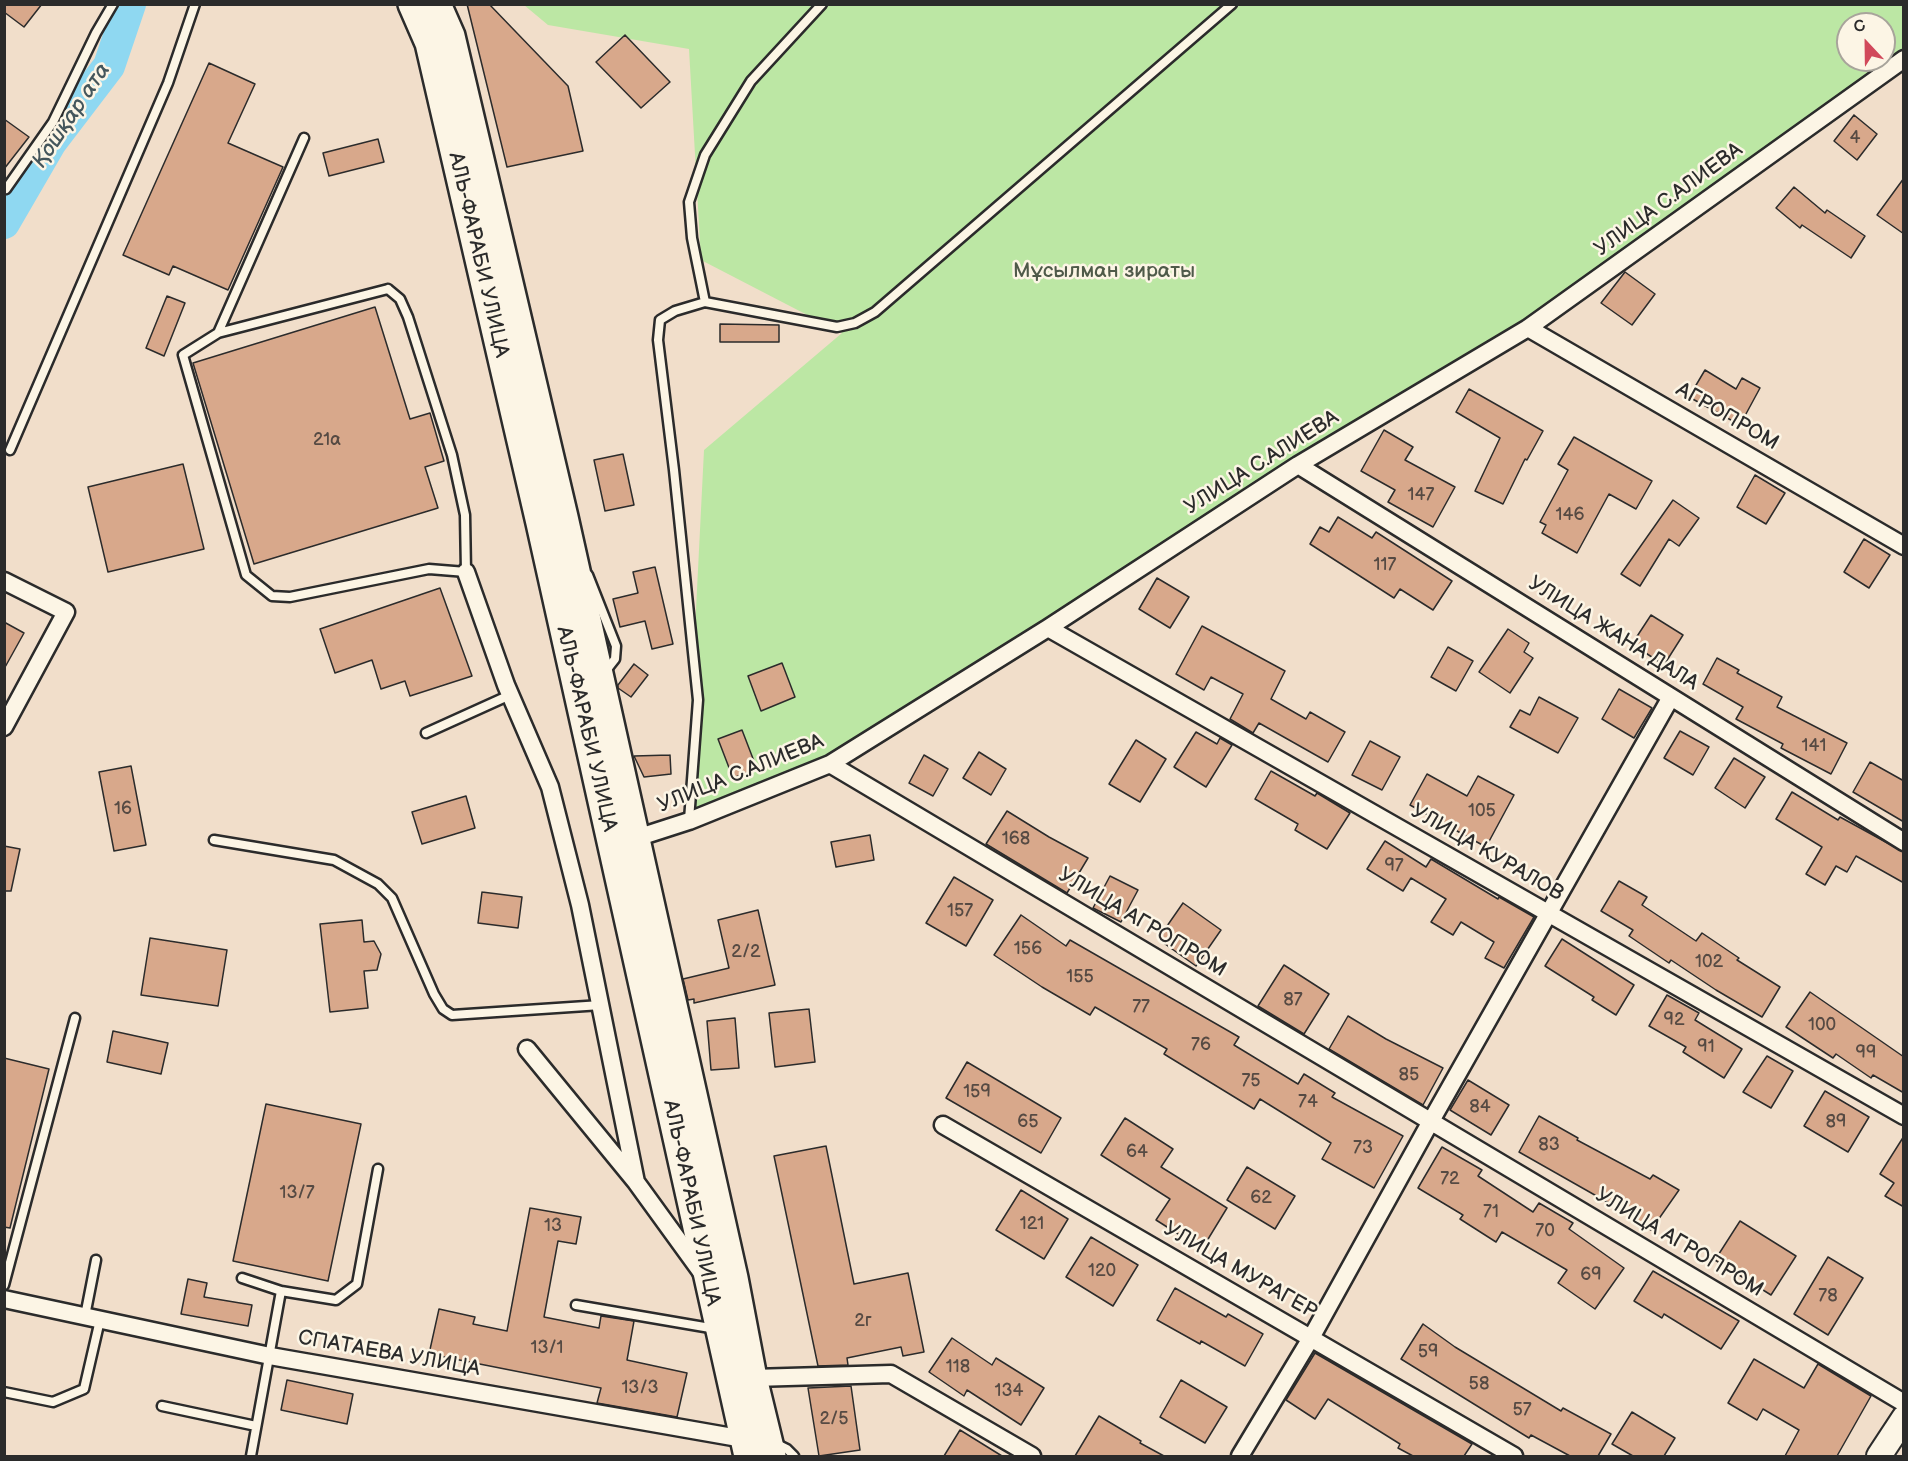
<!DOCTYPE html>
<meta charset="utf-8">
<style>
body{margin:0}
#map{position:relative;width:1908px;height:1461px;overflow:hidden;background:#f1deca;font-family:"Balsamiq Sans",sans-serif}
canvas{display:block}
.frame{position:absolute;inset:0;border:6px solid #2b2b2b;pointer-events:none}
.north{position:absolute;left:1836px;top:12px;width:60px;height:60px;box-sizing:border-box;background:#fcf5e5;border:2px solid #a8a49b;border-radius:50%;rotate:338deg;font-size:16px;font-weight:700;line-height:24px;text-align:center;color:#2b2b2b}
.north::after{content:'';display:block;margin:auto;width:21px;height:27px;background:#d1495b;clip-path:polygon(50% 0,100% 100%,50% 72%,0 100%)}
</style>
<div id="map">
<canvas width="1908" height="1461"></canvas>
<div class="frame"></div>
<div class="north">С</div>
</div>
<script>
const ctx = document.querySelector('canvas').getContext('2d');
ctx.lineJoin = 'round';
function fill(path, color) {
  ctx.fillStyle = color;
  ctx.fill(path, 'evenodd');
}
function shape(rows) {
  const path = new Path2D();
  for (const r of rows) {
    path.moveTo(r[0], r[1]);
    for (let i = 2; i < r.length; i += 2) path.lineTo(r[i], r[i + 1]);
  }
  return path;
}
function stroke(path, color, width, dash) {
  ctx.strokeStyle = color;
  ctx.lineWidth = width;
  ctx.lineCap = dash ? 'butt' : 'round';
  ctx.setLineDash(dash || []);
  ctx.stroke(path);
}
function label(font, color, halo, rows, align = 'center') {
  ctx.font = font + ' "Balsamiq Sans",sans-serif';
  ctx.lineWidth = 5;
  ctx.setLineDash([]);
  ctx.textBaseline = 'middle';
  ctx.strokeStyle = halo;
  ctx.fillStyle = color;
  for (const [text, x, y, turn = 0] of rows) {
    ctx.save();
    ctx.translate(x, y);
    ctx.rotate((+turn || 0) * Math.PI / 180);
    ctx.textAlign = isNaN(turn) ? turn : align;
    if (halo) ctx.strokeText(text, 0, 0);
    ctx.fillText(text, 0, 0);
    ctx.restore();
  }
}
const green = shape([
 [1903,4,1904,59,1528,328,830,764,685,829,704,450,842,333,701,260,689,49,548,25,524,5],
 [1848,24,1884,24,1884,60,1848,60]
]);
const river = shape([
 [4,223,51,142,109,66,130,4]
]);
const building = shape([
 [4,4,42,4,24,27,4,12,4,4],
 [467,4,489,4,568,86,583,151,507,167,467,4],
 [625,35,670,82,641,108,596,62,625,35],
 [209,63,255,84,228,143,283,167,228,290,173,266,169,275,123,255,209,63],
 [1854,115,1877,134,1857,160,1834,141,1854,115],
 [4,119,29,137,4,169,4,119],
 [378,139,384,162,329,176,323,153,378,139],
 [1904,178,1904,234,1877,215,1904,178],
 [1794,187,1825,213,1827,210,1865,236,1851,258,1802,225,1800,228,1776,208,1794,187],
 [1625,272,1655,294,1632,325,1601,303,1625,272],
 [167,296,185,303,164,356,146,348,167,296],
 [375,307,410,419,430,413,444,461,425,467,438,508,254,564,193,363,375,307],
 [720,324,779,325,779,342,720,342,720,324],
 [1705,370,1736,389,1742,378,1760,388,1740,425,1689,397,1705,370],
 [1469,389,1543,431,1527,460,1525,459,1503,504,1475,491,1500,438,1456,412,1469,389],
 [1384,430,1413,447,1405,460,1455,487,1433,527,1388,502,1395,490,1361,471,1384,430],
 [1574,437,1652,481,1636,509,1609,494,1577,553,1542,533,1546,525,1540,522,1568,470,1558,464,1574,437],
 [623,454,634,505,605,511,594,460,623,454],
 [183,464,204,549,108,572,88,487,183,464],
 [1755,475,1785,493,1766,524,1737,507,1755,475],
 [1673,500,1699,518,1679,546,1669,539,1640,586,1621,574,1673,500],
 [1338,517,1372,538,1376,532,1452,581,1433,610,1400,589,1394,598,1310,544,1320,527,1329,532,1338,517],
 [1864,539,1890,555,1869,588,1844,572,1864,539],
 [655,567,673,644,652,649,645,621,620,627,613,599,638,593,633,572,655,567],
 [1157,578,1189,597,1170,628,1139,609,1157,578],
 [440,588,472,676,410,696,405,681,381,689,372,660,335,673,320,629,440,588],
 [1651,615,1683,635,1664,665,1632,644,1651,615],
 [4,622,24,633,4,669,4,622],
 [1202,626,1285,671,1271,699,1306,719,1310,712,1345,732,1328,762,1259,723,1253,733,1230,719,1243,694,1211,677,1204,690,1176,674,1202,626],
 [1508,629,1529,643,1524,652,1533,658,1510,693,1479,672,1508,629],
 [1448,647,1473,661,1456,691,1431,677,1448,647],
 [1717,658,1739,670,1737,673,1782,697,1777,707,1847,743,1831,774,1781,748,1783,744,1736,719,1743,707,1703,684,1717,658],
 [782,663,795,697,761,711,748,676,782,663],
 [634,664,648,675,631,697,618,688,618,685,634,664],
 [1619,689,1652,708,1634,738,1602,719,1619,689],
 [1539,697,1578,718,1558,753,1510,727,1520,710,1530,715,1539,697],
 [742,730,757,769,733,778,718,739,742,730],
 [1680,731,1709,747,1693,775,1664,758,1680,731],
 [1196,732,1217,744,1220,738,1232,745,1206,787,1174,767,1196,732],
 [1136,740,1166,759,1140,802,1109,784,1136,740],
 [1370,741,1400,757,1382,790,1352,775,1370,741],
 [979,752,1006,769,991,795,963,778,979,752],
 [670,755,671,774,644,777,634,756,670,755],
 [924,755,948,769,933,796,909,783,924,755],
 [1734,758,1765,777,1745,808,1715,788,1734,758],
 [1870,762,1904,781,1904,822,1853,792,1870,762],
 [131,766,146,845,114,851,99,772,131,766],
 [1271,771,1315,796,1317,793,1350,813,1327,849,1295,830,1298,824,1255,799,1271,771],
 [1427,774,1467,796,1478,776,1514,795,1486,847,1410,805,1427,774],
 [1792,792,1838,820,1840,817,1904,852,1904,883,1856,856,1847,872,1836,866,1825,885,1806,874,1822,847,1776,819,1792,792],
 [466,796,475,828,422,844,412,812,466,796],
 [1007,811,1049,837,1088,858,1067,893,986,844,1007,811],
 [870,835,874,860,836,867,831,842,870,835],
 [1385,841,1426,867,1431,859,1498,899,1499,897,1534,917,1504,968,1485,958,1494,942,1461,922,1453,935,1431,922,1446,899,1411,878,1403,891,1367,869,1385,841],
 [4,846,20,849,11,891,4,891,4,846],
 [1110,876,1138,890,1121,922,1093,908,1110,876],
 [954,877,993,900,966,946,926,923,954,877],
 [1619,881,1647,897,1642,905,1696,941,1702,933,1739,958,1737,960,1780,987,1762,1017,1716,990,1671,960,1669,963,1629,936,1633,930,1601,911,1619,881],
 [482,892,522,897,518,928,478,923,482,892],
 [1183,903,1221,930,1196,966,1158,939,1183,903],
 [758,910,775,985,694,1003,694,999,688,1000,683,979,729,968,718,920,758,910],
 [1021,915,1066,946,1070,940,1239,1037,1234,1045,1298,1084,1304,1074,1335,1093,1332,1097,1403,1136,1374,1188,1322,1159,1331,1143,1260,1099,1254,1109,1164,1054,1167,1049,1095,1007,1090,1015,1042,987,994,955,1021,915],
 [362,920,364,942,374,941,381,954,377,970,364,971,368,1008,330,1012,320,924,362,920],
 [150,938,227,950,218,1006,141,995,150,938],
 [1562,939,1634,985,1616,1015,1592,1000,1594,997,1545,966,1562,939],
 [1284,965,1329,994,1304,1034,1258,1006,1284,965],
 [1810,992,1904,1057,1904,1093,1873,1075,1871,1078,1836,1054,1833,1058,1786,1027,1810,992],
 [1667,995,1699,1013,1695,1020,1742,1049,1724,1078,1683,1052,1686,1047,1649,1026,1667,995],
 [809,1009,815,1062,775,1067,769,1013,809,1009],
 [1348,1016,1386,1039,1443,1068,1423,1105,1329,1049,1348,1016],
 [735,1018,739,1068,711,1070,707,1021,735,1018],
 [113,1031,168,1043,161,1074,107,1062,113,1031],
 [1767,1056,1793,1071,1771,1108,1743,1092,1767,1056],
 [4,1058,49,1069,10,1228,4,1227,4,1058],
 [967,1062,1061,1118,1041,1153,946,1098,967,1062],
 [1468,1080,1509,1105,1491,1135,1450,1110,1468,1080],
 [1825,1091,1869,1117,1848,1152,1804,1126,1825,1091],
 [266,1104,361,1124,328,1281,233,1261,266,1104],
 [1539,1116,1578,1138,1577,1140,1650,1179,1653,1175,1679,1190,1651,1230,1629,1217,1630,1215,1519,1152,1539,1116],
 [1125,1118,1173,1149,1161,1167,1227,1208,1202,1249,1156,1220,1170,1199,1101,1155,1125,1118],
 [1904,1136,1904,1207,1885,1196,1894,1183,1880,1174,1904,1136],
 [826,1146,854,1284,908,1273,924,1352,903,1356,901,1347,847,1358,848,1365,818,1366,774,1156,826,1146],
 [1442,1147,1482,1170,1478,1176,1533,1212,1539,1203,1573,1223,1569,1229,1624,1268,1595,1309,1558,1283,1567,1270,1502,1232,1496,1242,1460,1219,1463,1215,1418,1188,1442,1147],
 [1247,1167,1295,1196,1275,1229,1227,1200,1247,1167],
 [1021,1190,1068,1219,1044,1259,996,1230,1021,1190],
 [530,1208,581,1217,576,1244,558,1241,544,1317,599,1328,601,1316,634,1321,627,1360,687,1373,677,1417,597,1403,601,1388,429,1354,439,1309,475,1317,473,1324,507,1331,530,1208],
 [1740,1221,1796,1256,1771,1295,1715,1260,1740,1221],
 [1091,1237,1138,1265,1113,1306,1066,1277,1091,1237],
 [1828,1257,1863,1278,1828,1335,1794,1314,1828,1257],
 [1653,1271,1739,1321,1721,1349,1664,1314,1662,1318,1634,1301,1653,1271],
 [188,1279,207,1283,204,1297,252,1305,248,1326,181,1314,188,1279],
 [1175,1288,1226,1317,1228,1314,1263,1334,1245,1366,1201,1341,1200,1344,1157,1320,1175,1288],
 [1423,1324,1455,1347,1561,1411,1563,1408,1611,1434,1598,1456,1570,1456,1531,1435,1529,1438,1401,1359,1423,1324],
 [952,1338,992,1365,996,1358,1044,1388,1021,1425,967,1390,964,1396,929,1372,952,1338],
 [1315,1353,1472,1444,1464,1456,1413,1456,1398,1448,1400,1444,1328,1399,1315,1419,1286,1400,1315,1353],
 [1754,1359,1804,1388,1818,1364,1871,1396,1837,1456,1785,1456,1799,1430,1763,1409,1757,1420,1728,1403,1754,1359],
 [287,1380,353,1394,347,1424,281,1410,287,1380],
 [1181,1380,1227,1407,1205,1443,1160,1417,1181,1380],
 [851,1386,860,1450,819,1456,808,1388,851,1386],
 [1632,1412,1675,1438,1664,1456,1633,1456,1612,1444,1632,1412],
 [1099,1416,1141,1441,1140,1443,1164,1456,1075,1456,1099,1416],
 [960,1430,1002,1456,944,1456,960,1430]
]);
const lane = shape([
 [6,189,53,122,96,33,113,4],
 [388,289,400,299,408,317,452,455,465,515,466,572,429,569,290,597,272,596,246,575,183,355,218,333,388,289],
 [705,302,692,238,689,202,705,155,751,81,822,4],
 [218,333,304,138],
 [10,450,168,83,195,4],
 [588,575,616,646,615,659,604,673],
 [426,733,510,695],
 [689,820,698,700,674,470,658,340,660,320,675,311,705,302,837,327,855,323,875,312,1232,4],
 [214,840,334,860,378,884,392,898,434,994,443,1009,452,1015,601,1005],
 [242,1278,281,1291,336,1300,357,1284,378,1169],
 [4,1285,75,1018],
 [576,1305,716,1329],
 [85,1316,96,1260],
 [4,1392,53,1402,84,1389,100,1320],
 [162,1406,256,1426],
 [775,1443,787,1449,794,1456],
 [251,1456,281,1291]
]);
const street = shape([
 [1528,328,1904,546],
 [1298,465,1904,842],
 [466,572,506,685,550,787,580,905,636,1182],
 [4,581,66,612,4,727],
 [1048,628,1904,1116],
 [830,764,1904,1403],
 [627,841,689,821,830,764,1048,628,1298,465,1528,328,1904,59],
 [527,1049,636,1182,702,1273],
 [943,1125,1514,1456],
 [4,1299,270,1356,744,1439,752,1439],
 [753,1378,891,1374,1032,1456],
 [1240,1456,1311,1338,1431,1121,1671,697]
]);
const secondary = shape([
 [1879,1456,1904,1418]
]);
const primary = shape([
 [412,4,429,43,540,523,748,1456],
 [437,4,451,36,564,517,734,1278,753,1378,772,1456]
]);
const numberNames = [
 ["4",1855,138],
 ["21а",327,440],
 ["147",1421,495],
 ["146",1570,515],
 ["117",1385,565],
 ["141",1814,746],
 ["16",123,809],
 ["105",1482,811],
 ["168",1016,839],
 ["97",1394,866],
 ["157",960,911],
 ["156",1028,949],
 ["2/2",746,952],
 ["102",1709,962],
 ["155",1080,977],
 ["87",1293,1000],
 ["77",1141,1007],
 ["92",1674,1020],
 ["100",1822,1025],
 ["76",1201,1045],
 ["91",1706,1047],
 ["99",1866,1053],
 ["85",1409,1075],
 ["75",1251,1081],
 ["159",977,1092],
 ["74",1308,1102],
 ["84",1480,1107],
 ["65",1028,1122],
 ["89",1836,1122],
 ["83",1549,1145],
 ["73",1363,1148],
 ["64",1137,1152],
 ["72",1450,1179],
 ["13/7",297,1193],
 ["62",1261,1198],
 ["71",1491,1212],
 ["121",1032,1224],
 ["13",553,1226],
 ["70",1545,1231],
 ["120",1102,1271],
 ["69",1591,1275],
 ["78",1828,1296],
 ["2г",863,1321],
 ["13/1",547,1348],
 ["59",1428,1352],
 ["118",958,1367],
 ["58",1479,1384],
 ["13/3",640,1388],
 ["134",1009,1391],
 ["57",1522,1410],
 ["2/5",834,1419]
];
const streetNames = [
 ["УЛИЦА С.АЛИЕВА",1669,200,-36],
 ["АЛЬ-ФАРАБИ УЛИЦА",478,255,77],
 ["АГРОПРОМ",1727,417,30],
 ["УЛИЦА С.АЛИЕВА",1262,463,-32],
 ["УЛИЦА ЖАНА ДАЛА",1613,634,32],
 ["АЛЬ-ФАРАБИ УЛИЦА",586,729,77],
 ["УЛИЦА С.АЛИЕВА",741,774,-22],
 ["УЛИЦА КУРАЛОВ",1487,853,30],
 ["УЛИЦА АГРОПРОМ",1142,923,31],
 ["АЛЬ-ФАРАБИ УЛИЦА",691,1203,78],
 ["УЛИЦА АГРОПРОМ",1679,1243,31],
 ["УЛИЦА МУРАГЕР",1240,1271,30],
 ["СПАТАЕВА УЛИЦА",389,1354,10]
];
const parkNames = [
 ["Мұсылман зираты",1104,272]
];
const waterNames = [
 ["Қошқар ата",72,116,-56]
];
fill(green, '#bce7a4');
stroke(river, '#8fd8f1', 32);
fill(building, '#d8a88b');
stroke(building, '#2b2b2b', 1.5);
stroke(lane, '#2b2b2b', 13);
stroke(street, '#2b2b2b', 21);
stroke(secondary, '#2b2b2b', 28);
stroke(primary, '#2b2b2b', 32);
stroke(lane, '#fcf5e5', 8);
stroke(street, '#fcf5e5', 16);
stroke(secondary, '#fcf5e5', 24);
stroke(primary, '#fcf5e5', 27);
label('18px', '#564a43', null, numberNames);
label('21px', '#2b2b2b', '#fcf5e5', streetNames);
label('21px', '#4f5a49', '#fcf5e5', parkNames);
label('italic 22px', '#44565c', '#fcf5e5', waterNames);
</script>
